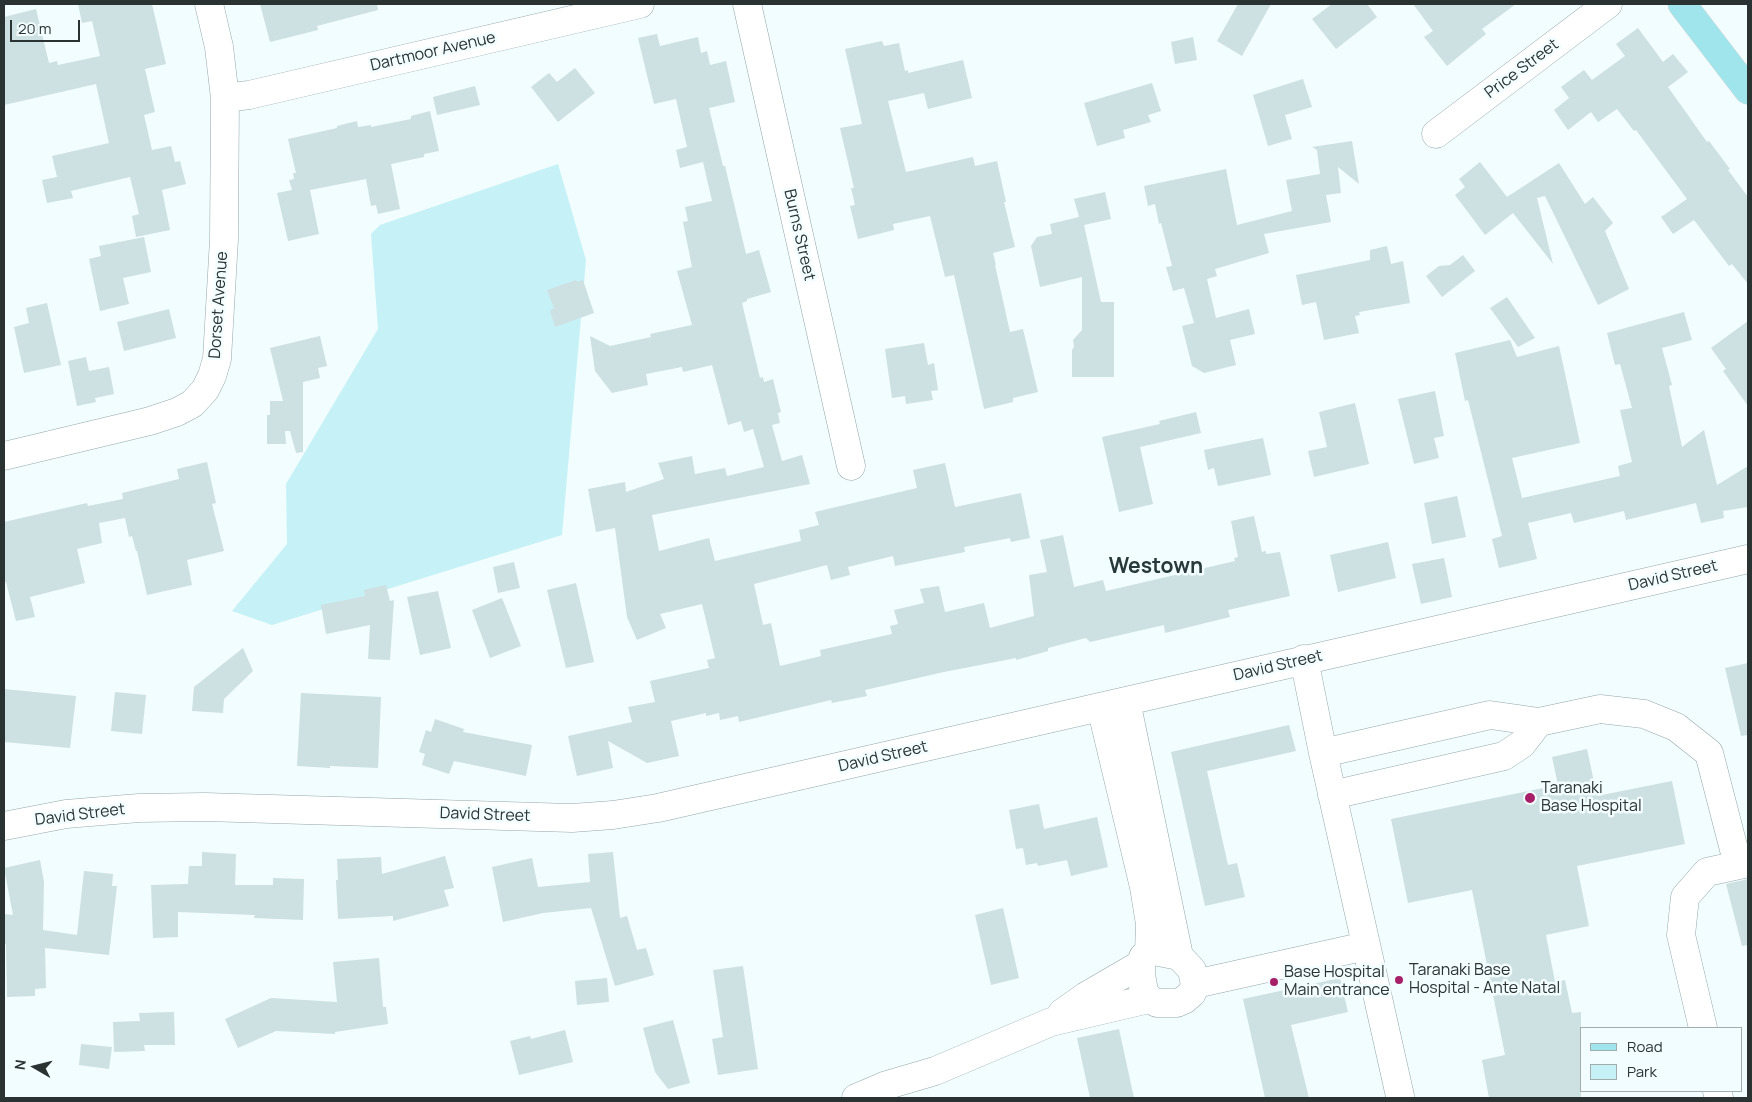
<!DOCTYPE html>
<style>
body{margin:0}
#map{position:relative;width:1752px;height:1102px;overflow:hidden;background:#f2fdff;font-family:Manrope,sans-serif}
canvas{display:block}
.frame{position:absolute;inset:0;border:5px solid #2a3232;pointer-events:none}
.legend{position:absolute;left:1580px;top:1027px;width:162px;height:65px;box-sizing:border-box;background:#f2fdff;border:1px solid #a2acad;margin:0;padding:6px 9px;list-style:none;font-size:15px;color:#2a3232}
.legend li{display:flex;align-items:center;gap:10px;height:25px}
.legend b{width:25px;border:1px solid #a2acad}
.north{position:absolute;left:10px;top:1042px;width:50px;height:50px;-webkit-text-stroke:4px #f2fdff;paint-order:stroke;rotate:278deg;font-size:14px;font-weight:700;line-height:20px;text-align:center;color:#2a3232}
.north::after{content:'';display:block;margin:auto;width:18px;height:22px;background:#2a3232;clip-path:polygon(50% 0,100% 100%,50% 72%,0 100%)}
.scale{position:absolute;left:10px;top:20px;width:70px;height:22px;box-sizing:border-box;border:2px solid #2a3232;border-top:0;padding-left:6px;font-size:15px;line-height:18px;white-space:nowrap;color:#2a3232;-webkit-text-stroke:4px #f2fdff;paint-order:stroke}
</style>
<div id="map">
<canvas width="1752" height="1102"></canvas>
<div class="frame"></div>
<ul class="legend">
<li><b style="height:6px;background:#a1e5ec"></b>Road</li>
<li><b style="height:14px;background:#c6f2f7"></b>Park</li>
</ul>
<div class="north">N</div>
<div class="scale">20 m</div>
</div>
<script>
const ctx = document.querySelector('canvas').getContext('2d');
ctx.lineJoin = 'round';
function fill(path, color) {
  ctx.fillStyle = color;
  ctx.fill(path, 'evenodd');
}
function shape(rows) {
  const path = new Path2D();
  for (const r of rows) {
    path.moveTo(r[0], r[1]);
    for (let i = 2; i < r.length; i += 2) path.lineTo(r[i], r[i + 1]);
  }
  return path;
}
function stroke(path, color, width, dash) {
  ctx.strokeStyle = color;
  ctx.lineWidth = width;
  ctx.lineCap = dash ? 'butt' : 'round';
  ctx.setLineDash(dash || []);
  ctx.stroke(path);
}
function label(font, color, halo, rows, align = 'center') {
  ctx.font = font + ' Manrope,sans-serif';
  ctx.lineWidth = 5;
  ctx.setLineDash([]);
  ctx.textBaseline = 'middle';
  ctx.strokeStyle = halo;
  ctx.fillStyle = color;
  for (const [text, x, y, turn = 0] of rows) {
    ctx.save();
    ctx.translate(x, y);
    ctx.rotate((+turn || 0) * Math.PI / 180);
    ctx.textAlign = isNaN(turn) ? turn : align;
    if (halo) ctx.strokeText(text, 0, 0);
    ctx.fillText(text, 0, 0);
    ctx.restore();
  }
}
const green = shape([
 [558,164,586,260,562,535,272,625,232,611,287,544,286,484,378,329,371,234,380,225]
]);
const building = shape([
 [78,4,152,4,166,64,145,69,155,112,144,115,152,150,171,146,175,162,180,161,186,184,162,190,170,230,136,237,132,216,139,214,130,177,71,191,73,198,47,203,42,180,57,177,52,156,109,143,96,84,4,105,4,17,36,9,49,63,57,61,58,65,100,56,92,21,82,23],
 [260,4,377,4,378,10,317,26,318,30,270,42],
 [1238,4,1271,4,1242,56,1217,41],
 [1332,4,1367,4,1377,17,1336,49,1312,19],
 [1413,4,1516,4,1482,29,1486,34,1447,66,1424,37,1433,31],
 [1638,28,1663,62,1673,54,1688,72,1668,87,1707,142,1709,141,1730,169,1728,170,1748,197,1748,284,1732,264,1729,266,1694,220,1673,234,1661,217,1687,199,1636,130,1634,131,1617,109,1598,122,1591,112,1568,130,1554,110,1569,98,1561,87,1584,70,1592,80,1625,56,1616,44],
 [657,34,660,46,698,37,701,53,707,51,710,65,726,61,735,102,709,108,723,166,725,166,746,254,759,250,771,292,747,299,747,301,742,303,760,378,763,377,764,382,773,379,781,412,778,413,780,423,772,425,782,461,802,455,810,484,652,515,659,551,709,538,715,561,801,541,799,530,819,525,815,512,917,488,913,470,945,463,955,507,1021,493,1030,538,1011,542,1010,538,964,547,965,552,895,566,893,556,848,567,850,575,831,580,827,565,754,584,763,625,771,623,780,666,821,656,820,650,892,634,890,626,898,624,894,610,924,603,920,589,939,586,945,612,984,603,990,628,1034,616,1029,575,1047,572,1040,540,1063,535,1074,587,1103,580,1106,591,1235,561,1234,558,1238,557,1231,521,1254,516,1262,552,1266,551,1266,554,1280,552,1290,596,1228,610,1230,617,1165,633,1164,625,1090,642,1086,638,1048,648,1048,651,1016,660,1016,658,944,672,865,690,867,696,832,703,831,700,739,722,738,716,720,720,719,713,706,716,706,713,671,721,679,756,647,763,608,741,613,768,577,776,568,736,632,722,628,707,655,702,650,681,709,668,707,660,715,658,702,604,660,614,666,628,637,640,627,617,615,528,596,532,588,489,625,482,626,492,664,479,658,463,692,456,695,474,725,468,727,476,764,467,753,429,744,432,741,421,728,425,712,365,683,372,682,367,646,374,648,385,612,393,595,371,590,336,610,346,651,337,650,334,692,325,677,271,692,267,683,222,688,221,685,207,712,201,703,162,680,168,676,150,687,147,676,99,654,104,638,38],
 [1193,37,1197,60,1175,64,1171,42],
 [882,41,884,46,899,43,905,71,908,70,908,73,963,60,972,98,928,109,924,93,888,101,906,172,973,157,975,166,997,161,1006,202,1004,202,1015,247,993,253,996,265,995,265,1010,332,1023,329,1038,392,1013,398,1013,402,984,409,954,275,945,277,930,216,893,224,894,230,858,239,850,206,855,205,851,188,854,188,840,128,862,124,845,49],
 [575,68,595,93,558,122,531,87,549,73,557,82],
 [1303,79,1312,107,1285,115,1292,139,1268,146,1253,95],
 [1152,83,1161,111,1148,115,1151,122,1123,130,1125,138,1097,146,1084,103],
 [475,86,480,105,437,115,433,97],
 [430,111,439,151,424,154,424,157,391,164,400,209,378,214,376,205,371,206,366,179,310,190,319,234,288,241,277,193,292,190,289,180,294,179,293,173,296,173,288,139,337,128,337,126,357,121,358,127,371,125,371,127,411,119,411,116],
 [1352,141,1359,184,1338,167,1341,193,1326,195,1331,222,1264,234,1269,253,1215,269,1217,276,1207,279,1216,318,1249,309,1255,334,1230,340,1236,365,1204,373,1192,366,1182,326,1194,323,1184,288,1173,291,1166,267,1172,266,1161,223,1159,224,1155,204,1148,206,1144,186,1226,169,1237,225,1292,211,1286,180,1320,174,1317,150,1312,147],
 [1480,162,1507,197,1559,163,1585,204,1593,197,1613,223,1605,231,1629,289,1598,305,1545,196,1537,198,1553,264,1513,213,1485,235,1455,195,1465,187,1459,179],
 [1105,192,1111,219,1084,225,1101,302,1114,302,1114,377,1072,377,1072,350,1074,347,1073,340,1082,330,1082,277,1040,287,1031,246,1037,237,1052,234,1050,224,1079,217,1074,199],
 [144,237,151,272,123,278,129,304,100,311,89,259,101,256,99,246],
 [1387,246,1391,264,1403,261,1410,303,1359,312,1360,315,1355,316,1359,333,1324,340,1316,302,1302,305,1296,275,1370,260,1370,250],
 [1463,255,1475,271,1442,297,1426,276,1439,266,1450,265],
 [576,280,577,282,583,280,594,313,555,327,550,311,554,308,547,290],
 [1507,297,1535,338,1518,347,1490,308],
 [47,303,61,365,24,373,14,327,29,323,26,308],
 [169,309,176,338,124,351,117,322],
 [1684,312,1692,340,1662,348,1672,385,1669,386,1682,447,1704,430,1717,485,1748,466,1748,507,1723,511,1724,518,1701,523,1696,503,1626,520,1624,511,1574,523,1571,513,1528,523,1537,559,1499,568,1492,539,1502,536,1468,400,1465,401,1455,353,1510,340,1517,357,1559,346,1580,443,1512,458,1522,498,1620,476,1618,466,1632,462,1620,410,1632,408,1620,364,1615,365,1607,333],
 [1748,321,1748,406,1723,371,1726,369,1711,348],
 [320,336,327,366,318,368,320,378,303,382,303,452,296,453,290,431,285,431,286,444,267,444,267,415,270,415,270,401,283,401,270,348],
 [924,343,928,365,934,363,938,390,931,391,933,400,906,404,905,396,892,398,885,349],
 [86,357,89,371,109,367,114,394,95,398,96,402,77,406,68,361],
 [1435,391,1444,436,1434,438,1439,458,1414,464,1398,399],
 [1355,403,1369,464,1314,477,1308,451,1327,447,1319,412],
 [1196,412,1201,433,1140,447,1153,504,1119,512,1102,437,1160,424,1159,421],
 [1263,438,1271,475,1218,486,1214,468,1208,470,1204,450],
 [207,462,216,503,212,504,224,551,187,560,192,585,147,595,137,551,136,551,132,536,129,537,125,518,99,523,102,543,77,549,85,583,30,597,35,617,16,621,6,582,4,582,4,522,87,503,88,506,123,499,122,493,179,479,177,469],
 [1457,496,1466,537,1432,544,1424,503],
 [1388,542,1396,578,1338,592,1330,555],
 [1444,558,1452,597,1421,604,1412,564],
 [514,562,520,588,498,593,493,567],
 [576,583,594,662,566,668,547,590],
 [386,585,390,601,394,600,390,660,368,659,370,625,326,634,321,605,365,596,364,590],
 [438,591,451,648,420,655,407,597],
 [502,598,521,646,490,658,472,610],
 [243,648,253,671,224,699,223,713,192,711,194,687],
 [1748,663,1748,735,1741,736,1725,668],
 [4,689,76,696,70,748,4,742],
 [115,692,146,695,142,734,111,731],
 [301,693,381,697,378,768,330,766,330,768,297,766],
 [435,719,464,729,463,732,532,745,526,776,454,761,449,774,422,765,425,754,419,752,426,730,431,732],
 [1289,725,1296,751,1207,771,1228,865,1237,863,1245,897,1205,906,1171,752],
 [1587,749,1597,796,1672,781,1685,844,1577,866,1589,926,1546,935,1555,982,1565,980,1572,1013,1581,1012,1581,1098,1489,1098,1482,1060,1505,1055,1472,890,1408,903,1391,819,1558,785,1552,757],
 [1039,804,1044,829,1097,817,1108,867,1071,876,1067,860,1038,866,1037,863,1026,865,1023,848,1016,849,1009,810],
 [202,852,236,854,235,885,273,885,273,878,304,879,303,920,254,918,255,915,178,912,178,937,153,938,151,885,188,884,189,866,202,866],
 [613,852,620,918,627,916,637,950,646,948,654,975,615,986,591,908,543,913,503,922,492,867,532,858,538,887,590,882,588,854],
 [445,856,454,888,444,890,449,906,393,921,393,916,338,919,336,880,338,880,337,859,381,857,382,874],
 [40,860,44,882,43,930,77,935,84,871,113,874,112,886,117,886,109,955,45,948,46,988,35,989,35,996,7,997,6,944,4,944,4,914,13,915,4,868],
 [1748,879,1748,945,1742,946,1726,884],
 [1003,908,1019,978,991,985,975,915],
 [379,958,383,1007,386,1007,388,1024,335,1032,335,1034,276,1031,238,1048,225,1019,271,998,337,1002,333,962],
 [743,966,758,1069,718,1075,712,1039,723,1037,713,970],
 [607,978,609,1002,577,1005,575,981],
 [1340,978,1348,1012,1291,1025,1309,1098,1265,1098,1243,999],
 [174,1012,175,1045,144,1045,145,1051,114,1052,113,1022,140,1021,139,1013],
 [673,1020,690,1083,668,1089,655,1072,643,1028],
 [1119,1029,1134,1098,1090,1098,1077,1038],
 [565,1030,573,1062,519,1075,510,1041,530,1036,531,1039],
 [81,1044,112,1047,109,1069,79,1065]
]);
const minor = shape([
 [747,4,851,466],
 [225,98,249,95,640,4],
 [1436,134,1608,4],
 [4,456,150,421,177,412,192,404,205,390,212,376,217,359,224,239,225,98,219,47,209,4],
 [1304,659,1323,753,1400,1096],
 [1126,701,1179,956],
 [1101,707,1144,887,1150,924,1149,952],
 [1323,753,1490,715,1539,722,1600,709,1644,714,1676,727,1709,753,1738,865],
 [1332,795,1504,756,1522,744,1539,722],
 [4,826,66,814,139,808,205,807,572,818,613,815,658,808,1748,559],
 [1154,951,1179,956,1192,970,1195,985,1192,993,1184,1000,1177,1003,1157,1003,1149,999,1144,992,1141,974,1141,964,1143,957,1149,952,1154,951],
 [1195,978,1204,982,1366,946],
 [1062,1013,1086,996,1141,964],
 [1703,1028,1681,935,1685,897,1707,872,1748,863],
 [1717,1091,1719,1098],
 [856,1098,884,1086,935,1071,1051,1022,1149,999]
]);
const major = shape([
 [1682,4,1748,90]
]);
const markers = [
 [1530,798,6,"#a61f67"],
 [1399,980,5,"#a61f67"],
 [1274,982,5,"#a61f67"]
];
const streetNames = [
 ["Dartmoor Avenue",433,52,-13],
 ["Price Street",1522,69,-37],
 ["Burns Street",799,235,77],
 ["Dorset Avenue",219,305,-86],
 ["David Street",1673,576,-13],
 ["David Street",1278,666,-13],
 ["David Street",883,757,-13],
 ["David Street",80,815,-7],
 ["David Street",485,815,2]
];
const poiNames = [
 ["Taranaki",1541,789],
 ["Base Hospital",1541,807],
 ["Taranaki Base",1409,971],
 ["Hospital - Ante Natal",1409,989],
 ["Base Hospital",1284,973],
 ["Main entrance",1284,991]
];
const districtNames = [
 ["Westown",1156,567]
];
fill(green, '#c6f2f7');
fill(building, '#cde0e2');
stroke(minor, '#95a7a9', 29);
stroke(major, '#d9dada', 29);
stroke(minor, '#fff', 28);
stroke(major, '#a1e5ec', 28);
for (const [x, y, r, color] of markers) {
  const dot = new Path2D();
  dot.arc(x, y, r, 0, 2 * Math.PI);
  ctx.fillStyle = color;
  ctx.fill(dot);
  stroke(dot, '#f2fdff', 2);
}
label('16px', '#2a3232', '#f2fdff', streetNames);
label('16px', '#2a3232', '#f2fdff', poiNames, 'left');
label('bold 21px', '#29393b', '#f2fdff', districtNames);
</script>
